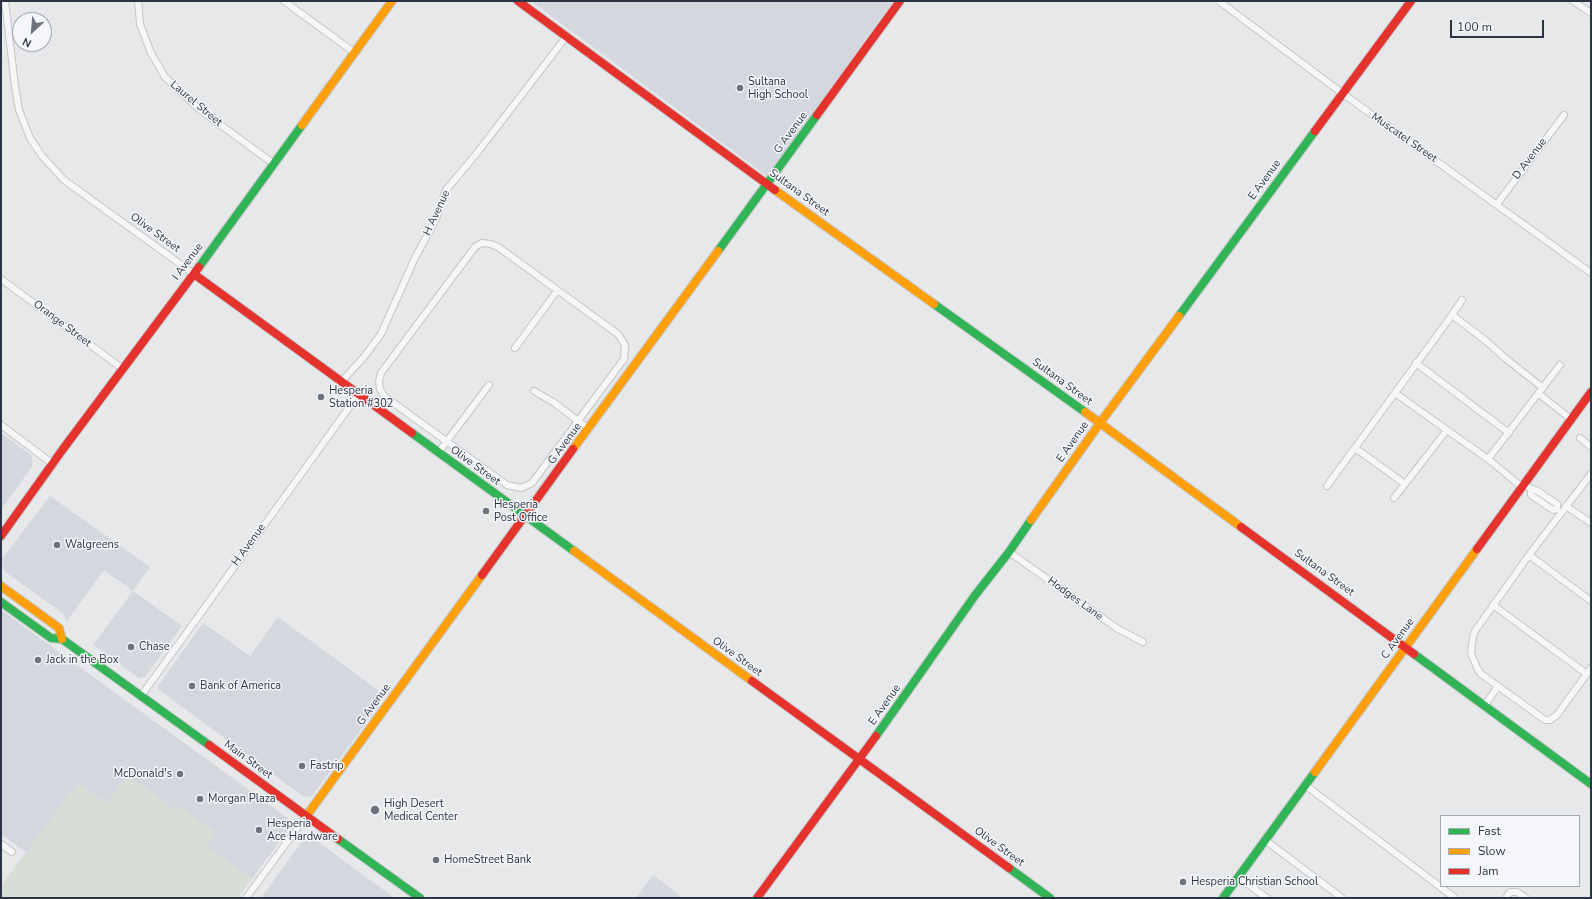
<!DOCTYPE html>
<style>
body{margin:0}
#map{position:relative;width:1592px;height:899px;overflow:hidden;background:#e6e8ea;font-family:"Nunito Sans",sans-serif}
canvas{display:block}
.frame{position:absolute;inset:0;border:2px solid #2b3445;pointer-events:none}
.legend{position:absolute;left:1440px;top:815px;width:140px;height:72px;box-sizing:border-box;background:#f4f6f9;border:1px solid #a4a8b1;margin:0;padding:5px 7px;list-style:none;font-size:12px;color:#2b3445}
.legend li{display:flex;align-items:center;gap:8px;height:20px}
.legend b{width:20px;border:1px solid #a4a8b1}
.north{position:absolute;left:12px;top:12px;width:40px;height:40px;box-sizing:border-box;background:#f4f6f9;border:1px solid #a4a8b1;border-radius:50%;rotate:206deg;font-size:11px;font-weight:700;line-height:16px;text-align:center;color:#2b3445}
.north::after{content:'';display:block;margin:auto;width:14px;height:18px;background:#6c737f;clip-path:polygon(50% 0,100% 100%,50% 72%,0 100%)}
.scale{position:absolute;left:1450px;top:20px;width:94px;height:18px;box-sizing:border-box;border:2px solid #2b3445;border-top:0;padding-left:5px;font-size:12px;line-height:14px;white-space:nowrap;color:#2b3445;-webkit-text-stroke:3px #f4f6f9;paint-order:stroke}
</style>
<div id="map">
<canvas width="1592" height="899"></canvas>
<div class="frame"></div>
<ul class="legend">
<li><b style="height:5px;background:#30b455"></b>Fast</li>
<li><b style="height:5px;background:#ff9f0a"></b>Slow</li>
<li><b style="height:5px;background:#e5322d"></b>Jam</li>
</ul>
<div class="north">N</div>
<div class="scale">100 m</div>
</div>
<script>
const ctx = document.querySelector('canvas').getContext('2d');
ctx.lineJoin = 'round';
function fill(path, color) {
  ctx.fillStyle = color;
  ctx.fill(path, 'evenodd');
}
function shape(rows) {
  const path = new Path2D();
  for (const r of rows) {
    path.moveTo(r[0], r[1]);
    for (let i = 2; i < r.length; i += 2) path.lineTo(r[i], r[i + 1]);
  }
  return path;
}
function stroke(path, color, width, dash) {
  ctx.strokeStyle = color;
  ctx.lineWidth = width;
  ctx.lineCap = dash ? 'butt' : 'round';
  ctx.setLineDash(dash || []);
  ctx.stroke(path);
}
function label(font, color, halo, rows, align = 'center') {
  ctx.font = font + ' "Nunito Sans",sans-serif';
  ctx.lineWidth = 3;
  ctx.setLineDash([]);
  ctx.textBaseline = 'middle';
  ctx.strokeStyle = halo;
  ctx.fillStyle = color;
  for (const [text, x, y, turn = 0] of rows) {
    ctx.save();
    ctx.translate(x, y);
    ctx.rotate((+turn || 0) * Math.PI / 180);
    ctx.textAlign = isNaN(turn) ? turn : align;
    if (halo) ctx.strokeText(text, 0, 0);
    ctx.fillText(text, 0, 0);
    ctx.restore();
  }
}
const built = shape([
 [531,1,893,1,767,176],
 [1,433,31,455,33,465,1,510],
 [50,496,150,567,133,591,182,626,145,677,139,678,93,645,133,591,104,570,66,622,64,614,4,571,2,559],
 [1,610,289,819,290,827,252,879,206,846,215,833,178,806,175,810,128,776,107,804,77,784,27,853,1,834],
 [278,617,386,696,312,796,304,797,158,689,158,686,203,623,250,656],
 [305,837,311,837,395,898,261,898],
 [653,875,683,898,636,898]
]);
const green = shape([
 [128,776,175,810,179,806,215,833,206,846,252,879,238,898,1,898,1,886,77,784,107,804]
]);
const street = shape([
 [5,1,15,86,19,110,30,138,42,156,64,180,194,274],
 [138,1,140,24,151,53,165,77,199,109,274,164],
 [284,1,355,53],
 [1219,1,1342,93,1591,273],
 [1573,1,1591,13],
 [1497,204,1564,115],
 [482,243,491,244,498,247,618,334,625,345,624,359,532,483,521,488,507,485,384,396,380,389,379,381,381,373,475,247,482,243],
 [1,279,123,369],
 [1462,300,1452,315,1485,340,1505,358,1543,388],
 [515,348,557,291],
 [1416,363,1509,433],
 [341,382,364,357,381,334,414,260,436,219,446,190,477,153,566,37],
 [534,391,553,402,589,429],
 [1395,393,1447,430,1405,484],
 [1539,394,1571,419],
 [1,425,53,464],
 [1447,430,1488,459,1522,487],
 [1580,438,1591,447],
 [1355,448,1405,484,1394,498],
 [438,453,489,385],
 [1488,459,1560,365],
 [1591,474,1529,555,1475,631,1473,637,1471,653,1477,668,1481,674,1545,720,1550,720,1557,715,1591,668],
 [1524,484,1531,489,1536,490,1557,504,1557,509,1553,510,1531,495,1531,489],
 [1327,486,1452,315],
 [1566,506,1591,523],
 [1009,552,1118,629,1143,642],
 [1529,555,1591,601],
 [1493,605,1587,674],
 [141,696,358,395],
 [1485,705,1498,686],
 [1305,785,1455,898],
 [1265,840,1342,898],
 [1,844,12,852],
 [1238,877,1267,898],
 [246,898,307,815],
 [1506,898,1510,892,1517,892,1526,898]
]);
const fast = shape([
 [718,251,817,115],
 [199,267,302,125],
 [934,304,1085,412],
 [1179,316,1315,131],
 [412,433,574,551],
 [1,602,51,638,62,639,209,745],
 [1414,654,1591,784],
 [876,736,976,594,1009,552,1031,520],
 [338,839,420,898],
 [1009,868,1050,898],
 [1223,898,1315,772]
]);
const slow = shape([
 [302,125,392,1],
 [775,190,934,304],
 [1085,412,1241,527],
 [573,449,718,251],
 [1031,520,1100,423,1179,316],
 [574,551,752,681],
 [1,586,59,628,62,639],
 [1315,772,1477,549],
 [307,815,482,575]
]);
const jam = shape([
 [518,1,775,190],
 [817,115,900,1],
 [1315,131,1411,1],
 [194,274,412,433],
 [1241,527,1414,654],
 [1,536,63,449,199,267],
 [1477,549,1591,392],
 [482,575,573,449],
 [752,681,1009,868],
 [209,745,338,839],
 [757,898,876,736]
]);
const markers = [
 [740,88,4,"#6c737f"],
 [321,397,4,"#6c737f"],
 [486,511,4,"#6c737f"],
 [57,545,4,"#6c737f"],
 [131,647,4,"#6c737f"],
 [38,660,4,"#6c737f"],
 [192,686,4,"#6c737f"],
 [302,766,4,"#6c737f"],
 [180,774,4,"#6c737f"],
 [200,799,4,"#6c737f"],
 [375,810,5,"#6c737f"],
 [259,830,4,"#6c737f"],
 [436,860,4,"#6c737f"],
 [1183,882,4,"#6c737f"]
];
const poiNames = [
 ["Sultana",748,82],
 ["High School",748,95],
 ["Hesperia",329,391],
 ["Station #302",329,404],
 ["Hesperia",494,505],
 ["Post Office",494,518],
 ["Walgreens",65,545],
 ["Chase",139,647],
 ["Jack in the Box",46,660],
 ["Bank of America",200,686],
 ["Fastrip",310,766],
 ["McDonald's",172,774,"right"],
 ["Morgan Plaza",208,799],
 ["High Desert",384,804],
 ["Medical Center",384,817],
 ["Hesperia",267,824],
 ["Ace Hardware",267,837],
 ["HomeStreet Bank",444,860],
 ["Hesperia Christian School",1191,882]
];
const streetNames = [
 ["Laurel Street",196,104,40],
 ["G Avenue",791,133,-54],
 ["Muscatel Street",1404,138,35],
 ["D Avenue",1530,159,-53],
 ["E Avenue",1265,180,-54],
 ["Sultana Street",799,193,36],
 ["H Avenue",437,213,-65],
 ["Olive Street",155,233,36],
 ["I Avenue",188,262,-53],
 ["Orange Street",62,324,37],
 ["Sultana Street",1062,382,36],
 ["E Avenue",1073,442,-55],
 ["G Avenue",565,444,-54],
 ["Olive Street",475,466,36],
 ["H Avenue",249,545,-54],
 ["Sultana Street",1324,573,36],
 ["Hodges Lane",1075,599,36],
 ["C Avenue",1398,639,-54],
 ["Olive Street",737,657,36],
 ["G Avenue",374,705,-54],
 ["E Avenue",885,705,-55],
 ["Main Street",248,760,36],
 ["Olive Street",999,847,36]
];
fill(built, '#d4d7dd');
fill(green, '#d6ded6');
stroke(street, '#c4c6c8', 8);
stroke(fast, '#c4c6c8', 10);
stroke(slow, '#c4c6c8', 10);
stroke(jam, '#c4c6c8', 10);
stroke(street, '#f5f6f7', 6);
stroke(fast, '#30b455', 8);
stroke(slow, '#ff9f0a', 8);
stroke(jam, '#e5322d', 8);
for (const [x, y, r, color] of markers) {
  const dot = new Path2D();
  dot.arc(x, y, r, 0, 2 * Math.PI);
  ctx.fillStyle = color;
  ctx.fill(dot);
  stroke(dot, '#f4f6f9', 1.5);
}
label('11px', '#2b3445', '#f4f6f9', poiNames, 'left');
label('11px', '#2b3445', '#f4f6f9', streetNames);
</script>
